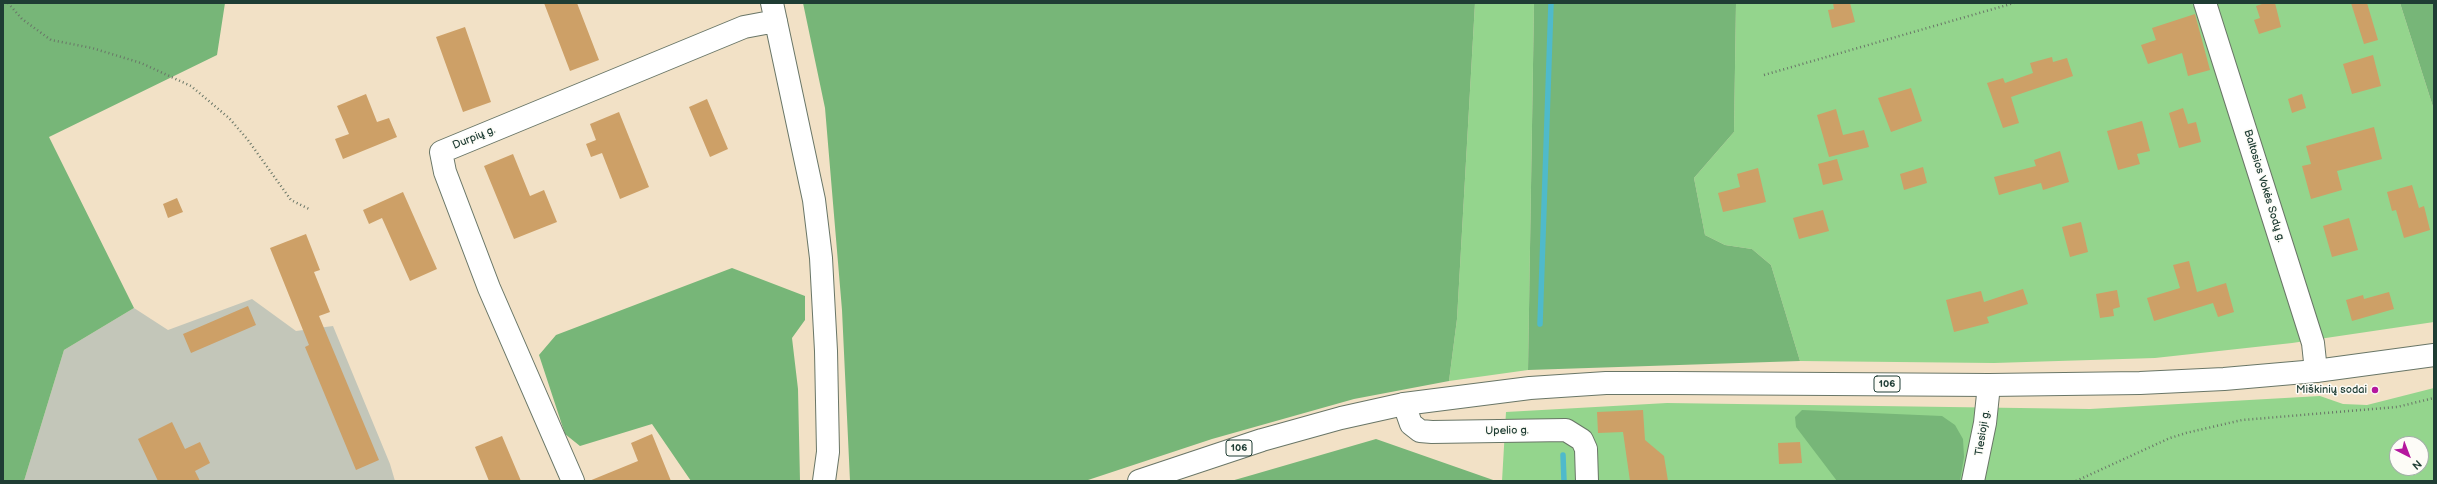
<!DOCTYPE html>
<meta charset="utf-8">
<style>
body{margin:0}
#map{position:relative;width:2437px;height:484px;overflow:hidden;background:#f2e1c6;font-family:"Balsamiq Sans",sans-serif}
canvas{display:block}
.frame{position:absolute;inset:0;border:4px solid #1f3d34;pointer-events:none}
.north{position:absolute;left:2389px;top:436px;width:40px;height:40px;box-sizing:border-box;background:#fdfcf7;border:1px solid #a4b0a9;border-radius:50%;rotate:138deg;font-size:11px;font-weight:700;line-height:16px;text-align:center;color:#1f3d34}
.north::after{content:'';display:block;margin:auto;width:14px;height:18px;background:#b5179e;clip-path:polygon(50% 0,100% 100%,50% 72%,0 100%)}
</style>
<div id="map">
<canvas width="2437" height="484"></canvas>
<div class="frame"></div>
<div class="north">N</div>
</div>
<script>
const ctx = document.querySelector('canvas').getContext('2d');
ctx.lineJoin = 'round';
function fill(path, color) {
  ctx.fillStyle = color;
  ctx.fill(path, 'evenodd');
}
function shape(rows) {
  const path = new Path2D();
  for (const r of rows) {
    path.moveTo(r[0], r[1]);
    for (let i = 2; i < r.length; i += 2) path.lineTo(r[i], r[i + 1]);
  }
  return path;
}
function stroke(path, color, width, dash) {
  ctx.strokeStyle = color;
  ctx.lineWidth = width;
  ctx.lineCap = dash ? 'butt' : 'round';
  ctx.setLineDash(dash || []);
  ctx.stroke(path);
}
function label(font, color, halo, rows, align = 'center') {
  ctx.font = font + ' "Balsamiq Sans",sans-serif';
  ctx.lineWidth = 3;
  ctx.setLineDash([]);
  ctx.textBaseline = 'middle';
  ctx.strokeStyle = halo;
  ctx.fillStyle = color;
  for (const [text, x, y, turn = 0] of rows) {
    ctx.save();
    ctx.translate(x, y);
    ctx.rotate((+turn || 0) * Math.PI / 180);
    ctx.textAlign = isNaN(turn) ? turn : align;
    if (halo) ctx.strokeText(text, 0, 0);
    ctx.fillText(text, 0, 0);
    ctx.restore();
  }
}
const industrial = shape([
 [252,299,296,331,333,326,390,464,395,481,24,481,64,350,134,308,168,330]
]);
const green = shape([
 [1475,3,1534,3,1528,370,1449,381,1457,319],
 [1736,3,2400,3,2434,110,2434,322,2292,343,2155,358,1994,363,1800,361,1771,265,1752,249,1725,245,1705,235,1694,178,1734,132],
 [2434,388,2434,481,1502,481,1506,412,1667,403,2090,409,2320,396,2343,404,2367,405],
 [2397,444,2421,444,2421,468,2397,468]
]);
const forest = shape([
 [3,3,225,3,217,55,49,137,134,308,64,350,24,481,3,481],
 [803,3,1475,3,1457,319,1449,381,1354,399,1212,439,1085,481,850,481,842,310,825,108],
 [1534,3,1736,3,1734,132,1694,178,1705,235,1725,245,1752,249,1771,265,1800,361,1528,370],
 [2400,3,2434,3,2434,110],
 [732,268,805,296,805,320,792,338,798,389,800,481,691,481,652,424,580,446,565,434,539,355,556,335],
 [1802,410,1942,416,1955,425,1963,439,1964,457,1960,481,1837,481,1796,427,1795,417],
 [1376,439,1496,481,1231,481,1252,475]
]);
const stream = shape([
 [1540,324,1551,3],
 [1563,455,1564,481]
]);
const building = shape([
 [544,3,577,3,599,60,570,71],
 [1833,3,1850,3,1855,22,1832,28,1828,10,1834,9],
 [2265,3,2275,3,2281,27,2259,34,2254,20,2260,18,2256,6],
 [2351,3,2367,3,2378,40,2364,44],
 [2195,14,2210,70,2188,76,2182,53,2148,64,2141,45,2156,40,2152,28],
 [465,27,491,102,463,112,436,37],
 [2373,55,2381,86,2352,94,2343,64],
 [2052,57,2053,62,2067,58,2073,76,2011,97,2019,123,2003,128,1987,83,2003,78,2005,83,2033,73,2030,63],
 [1911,88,1922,121,1891,132,1878,98],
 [366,94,377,122,389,118,397,137,343,159,335,139,349,134,337,106],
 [2302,94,2306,108,2292,113,2288,99],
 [707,99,728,149,710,157,689,107],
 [2183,108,2188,124,2196,122,2201,142,2179,148,2169,113],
 [1836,109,1843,135,1864,130,1869,147,1829,157,1817,115],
 [619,112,649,187,620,199,602,153,591,157,586,144,596,140,590,124],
 [2142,121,2150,151,2137,154,2140,164,2118,170,2107,131],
 [2374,127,2382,159,2337,171,2342,190,2311,199,2302,166,2311,164,2306,146],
 [2060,151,2069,182,2043,190,2041,183,1999,195,1994,177,2036,166,2034,160],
 [513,154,530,196,544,190,557,222,514,239,484,166],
 [1837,159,1843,180,1823,185,1818,164],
 [1923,167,1927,183,1904,190,1900,174],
 [1758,168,1766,202,1723,212,1718,193,1740,187,1737,174],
 [2412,185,2419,208,2424,206,2430,230,2404,238,2396,210,2392,211,2387,192],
 [403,192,437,269,410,281,382,218,369,224,363,210],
 [177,198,183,212,168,218,163,204],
 [1823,210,1829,231,1799,239,1793,218],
 [2349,218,2358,250,2332,257,2323,226],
 [2081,222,2088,252,2070,257,2062,227],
 [306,234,320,270,314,272,330,312,319,316,379,460,356,470,305,347,309,345,270,248],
 [2189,261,2197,292,2226,283,2234,312,2218,317,2213,303,2154,321,2147,298,2180,288,2173,265],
 [2023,289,2028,304,1987,317,1989,323,1954,332,1946,300,1981,291,1984,302],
 [2117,290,2120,307,2113,309,2114,316,2100,318,2096,294],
 [2389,292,2394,309,2352,321,2346,300,2363,295,2364,299],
 [248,306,256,325,191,353,183,334],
 [1643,410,1645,440,1664,456,1668,481,1630,481,1623,432,1598,433,1597,412],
 [172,422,185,449,200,442,210,463,195,471,200,481,158,481,138,439],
 [652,434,671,481,589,481,638,461,631,443],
 [502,436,521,481,489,481,475,447],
 [1800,442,1802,463,1779,464,1778,443]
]);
const path = shape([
 [8,3,22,19,51,40,92,48,141,63,191,86,229,118,248,140,291,200,309,209],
 [1764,75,2014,3],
 [2076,481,2170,438,2186,433,2242,420,2397,407,2434,398]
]);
const minor = shape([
 [772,3,814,200,821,258,826,351,828,452,824,481],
 [2205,3,2313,343,2316,371],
 [1404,404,1411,424,1420,431,1432,432,1566,430,1582,440,1586,449,1587,481],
 [573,481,489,288,445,172,441,152,744,27,776,21],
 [1973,481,1985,423,1989,385]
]);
const major = shape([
 [1139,481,1262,440,1341,418,1404,404,1530,388,1606,383,1672,383,1989,385,2140,383,2224,379,2316,371,2434,355]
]);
const markers = [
 [2375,390,4,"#b5179e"]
];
const shields = [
 [1887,384,26],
 [1239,448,26]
];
const shieldNames = [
 ["106",1887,384],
 ["106",1239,448]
];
const streetNames = [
 ["Durpių g.",474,138,-22],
 ["Baltosios Vokės Sodų g.",2264,186,73],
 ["Upelio g.",1507,431,-1],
 ["Tiesioji g.",1983,433,-81]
];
const poiNames = [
 ["Miškinių sodai",2367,390]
];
fill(industrial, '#c3c6b9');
fill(green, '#94d58d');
fill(forest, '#77b678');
stroke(stream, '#4fbacb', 5.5);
fill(building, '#cda067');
stroke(minor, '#697667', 24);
stroke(major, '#697667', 24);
stroke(path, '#697667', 2.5, [1, 3]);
stroke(minor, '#fff', 22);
stroke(major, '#fff', 22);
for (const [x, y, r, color] of markers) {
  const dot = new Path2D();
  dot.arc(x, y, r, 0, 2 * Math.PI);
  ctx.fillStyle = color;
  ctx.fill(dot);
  stroke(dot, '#fdfcf7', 1.5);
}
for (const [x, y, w] of shields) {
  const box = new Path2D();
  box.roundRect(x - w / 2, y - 8, w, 16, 3);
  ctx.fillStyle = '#fdfcf7';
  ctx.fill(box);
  stroke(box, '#1f3d34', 1);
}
label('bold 10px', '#1f3d34', null, shieldNames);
label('11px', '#1f3d34', '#fdfcf7', streetNames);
label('11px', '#1f3d34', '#fdfcf7', poiNames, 'right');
</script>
